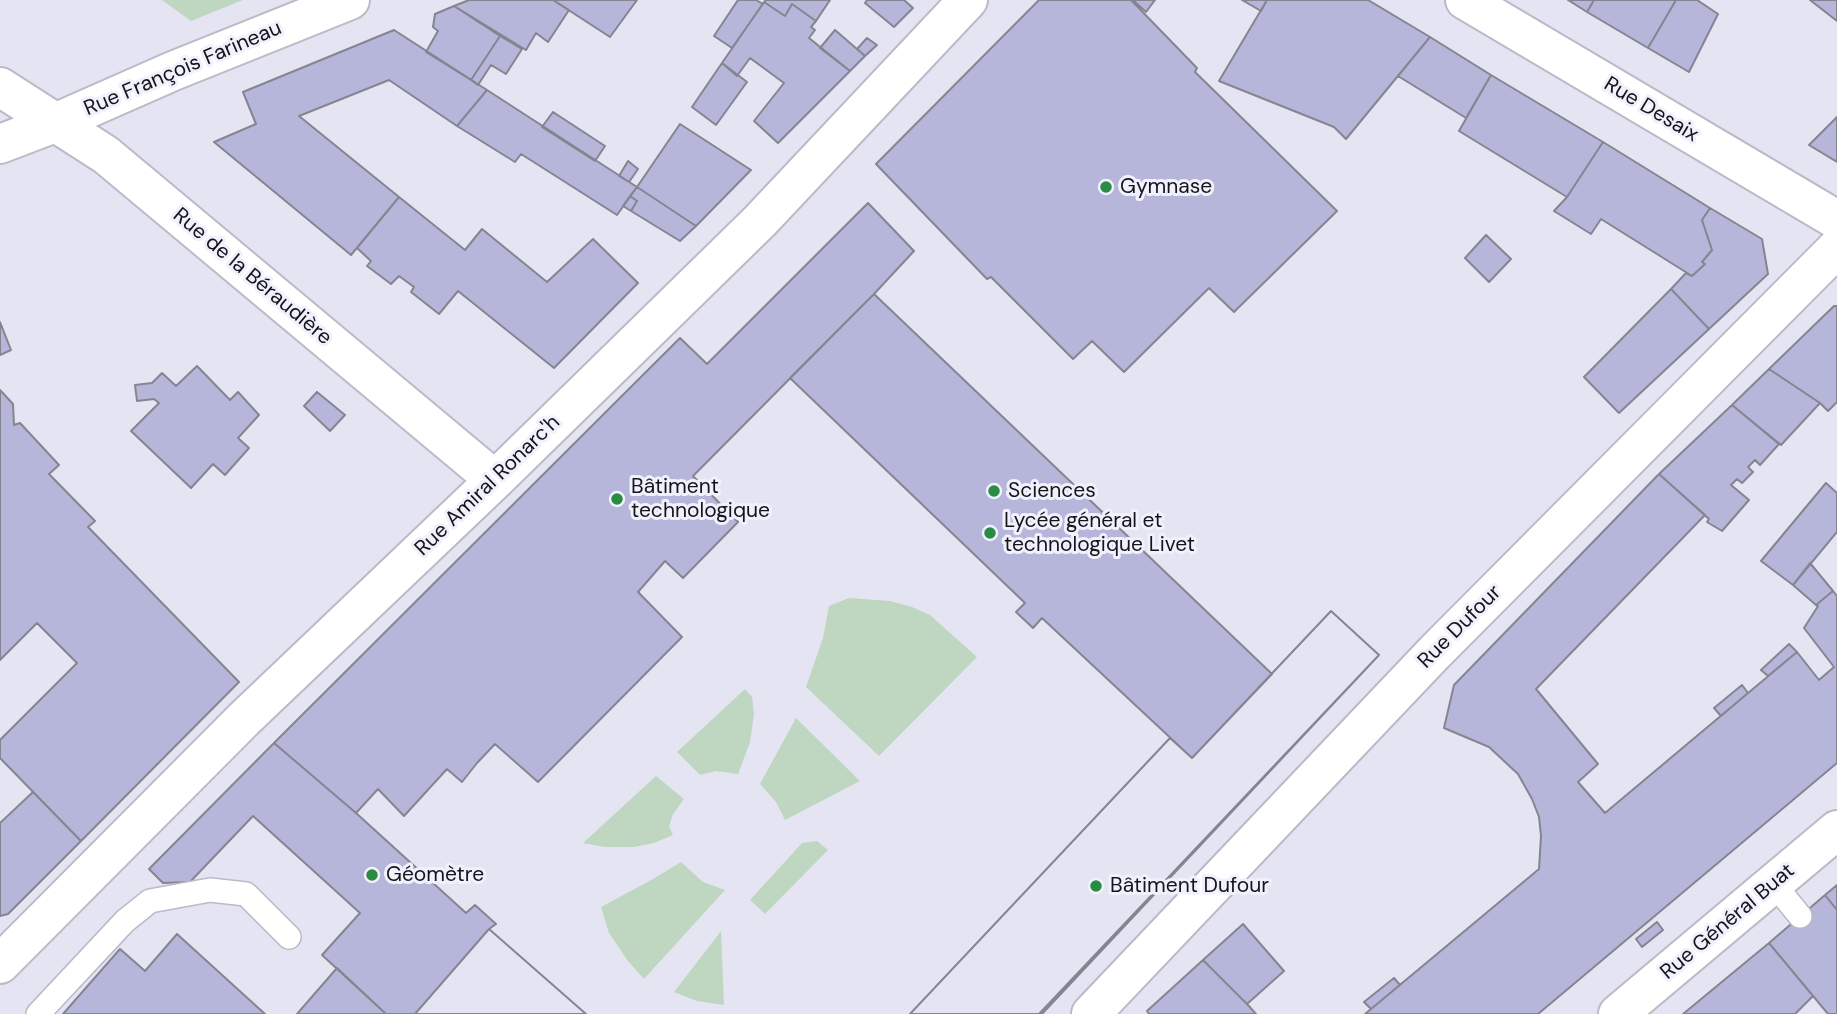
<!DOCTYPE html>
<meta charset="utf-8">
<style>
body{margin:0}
canvas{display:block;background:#e4e4f2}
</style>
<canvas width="1837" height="1014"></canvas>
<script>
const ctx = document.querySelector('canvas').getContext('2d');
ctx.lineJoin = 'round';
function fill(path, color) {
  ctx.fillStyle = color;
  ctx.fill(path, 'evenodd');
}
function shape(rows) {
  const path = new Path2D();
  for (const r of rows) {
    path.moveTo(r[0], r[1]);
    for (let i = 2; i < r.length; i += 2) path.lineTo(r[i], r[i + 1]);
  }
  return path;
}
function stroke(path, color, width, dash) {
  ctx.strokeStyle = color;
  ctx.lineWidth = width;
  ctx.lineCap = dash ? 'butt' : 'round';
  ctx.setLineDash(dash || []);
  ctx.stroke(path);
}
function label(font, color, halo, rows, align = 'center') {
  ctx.font = font + ' "DM Sans",sans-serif';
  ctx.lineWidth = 6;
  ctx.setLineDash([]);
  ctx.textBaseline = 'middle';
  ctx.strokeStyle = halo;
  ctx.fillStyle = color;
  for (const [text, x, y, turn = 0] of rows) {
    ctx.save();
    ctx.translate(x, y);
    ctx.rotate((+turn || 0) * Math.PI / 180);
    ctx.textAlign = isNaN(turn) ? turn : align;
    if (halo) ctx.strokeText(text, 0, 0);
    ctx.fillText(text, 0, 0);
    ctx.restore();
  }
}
const green = shape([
 [162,0,243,0,191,21],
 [849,598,890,601,912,607,930,615,977,657,879,756,806,687,823,638,829,606],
 [745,689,752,697,754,714,750,742,738,774,716,771,700,775,677,752],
 [796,718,860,781,785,820,776,802,760,784],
 [656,776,684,799,673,814,669,826,673,835,654,843,634,847,605,847,583,843],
 [817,841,828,850,765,914,750,900,802,843],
 [681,862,703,882,725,890,644,979,628,961,609,933,601,907,653,879],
 [721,931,724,1005,697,1001,674,992]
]);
const building = shape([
 [469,0,553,0,569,10,548,42,536,33,526,50,454,6,469,0],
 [553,0,637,0,610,37,553,0],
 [738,0,756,0,763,4,732,48,714,36,738,0],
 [766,0,830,0,816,21,792,4,785,16,764,2,766,0],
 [867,0,904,0,913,8,894,27,865,3,867,0],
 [1039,0,1131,0,1197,68,1195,72,1337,211,1234,312,1209,288,1124,372,1092,341,1073,359,991,277,987,279,876,164,1039,0],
 [1133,0,1155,0,1146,12,1133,0],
 [1242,0,1267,0,1261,11,1242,0],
 [1267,0,1368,0,1430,37,1346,139,1334,127,1219,81,1267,0],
 [1568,0,1594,0,1587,12,1568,0],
 [1594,0,1676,0,1648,48,1587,12,1594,0],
 [1676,0,1697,0,1718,14,1689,72,1648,48,1676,0],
 [1810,0,1837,0,1837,21,1810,0],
 [764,2,785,16,792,4,816,21,811,27,815,30,809,38,850,71,778,143,754,121,784,83,750,58,737,76,722,63,764,2],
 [454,6,500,36,471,80,426,52,438,31,433,27,435,14,454,6],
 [394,30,487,90,457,126,389,80,299,116,399,197,351,255,214,142,256,124,243,92,394,30],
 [835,30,865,56,850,71,820,48,835,30],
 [500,36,522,49,506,74,491,65,478,85,471,80,500,36],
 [1430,37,1491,75,1466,118,1398,76,1430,37],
 [867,38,877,45,865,56,857,49,867,38],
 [722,63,747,82,716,125,692,107,722,63],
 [1491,75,1603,142,1567,197,1459,131,1491,75],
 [487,90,637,187,617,215,521,154,515,162,457,126,487,90],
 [553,112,605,146,595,161,542,127,553,112],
 [1837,117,1837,162,1809,145,1837,117],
 [680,124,751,170,696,226,637,187,680,124],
 [1603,142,1710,208,1702,220,1712,250,1702,262,1705,264,1692,276,1601,219,1591,234,1554,211,1567,197,1603,142],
 [628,161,638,169,629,182,619,176,628,161],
 [637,187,696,226,680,241,631,211,637,201,630,196,637,187],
 [630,196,637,201,631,211,623,206,630,196],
 [399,197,465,250,482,229,547,282,593,239,638,283,554,368,458,291,439,314,411,292,414,287,399,276,391,284,367,266,371,261,357,248,399,197],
 [868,203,914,251,874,294,693,476,738,522,683,578,665,561,638,592,682,637,538,782,495,744,477,763,462,782,447,769,404,816,378,789,356,813,274,743,680,338,707,364,868,203],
 [1710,208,1762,239,1768,274,1709,329,1671,289,1686,273,1692,276,1705,264,1702,262,1712,250,1702,220,1710,208],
 [1486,235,1511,259,1489,282,1465,258,1486,235],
 [1671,289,1709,329,1619,413,1584,377,1671,289],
 [874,294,1272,674,1192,758,1042,618,1033,628,1016,612,1025,603,790,378,874,294],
 [1834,306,1837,306,1837,402,1828,411,1820,403,1769,369,1834,306],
 [0,322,11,350,0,355,0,322],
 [197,366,230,400,238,392,259,415,238,438,249,448,225,475,213,464,191,488,131,431,159,403,154,399,137,401,135,385,152,383,162,373,176,386,197,366],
 [1769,369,1820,403,1781,445,1732,405,1769,369],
 [0,390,13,404,14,425,20,423,59,465,49,474,95,521,88,527,239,682,81,841,0,758,0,740,77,663,37,623,0,660,0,390],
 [317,392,345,415,330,431,304,406,317,392],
 [1732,405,1779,444,1760,465,1755,460,1748,467,1753,472,1742,483,1737,479,1731,485,1749,500,1722,531,1707,522,1709,519,1659,474,1732,405],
 [1659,474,1705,515,1536,689,1598,764,1578,782,1605,813,1797,652,1819,680,1834,667,1804,628,1818,606,1816,605,1833,591,1837,596,1837,763,1538,1014,1365,1014,1539,869,1541,836,1539,817,1532,799,1518,774,1489,747,1444,728,1454,685,1659,474],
 [1826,483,1837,493,1837,532,1793,585,1761,561,1826,483],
 [1810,563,1833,591,1816,605,1793,585,1810,563],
 [1331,611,1379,655,1039,1014,910,1014,1170,738,1192,758,1331,611],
 [1331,611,1379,655,1042,1014,910,1014,1170,738,1192,758,1331,611],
 [1789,644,1797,652,1768,676,1761,670,1789,644],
 [1742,685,1748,693,1721,716,1714,708,1742,685],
 [274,743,356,813,466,913,475,905,496,924,489,929,415,1014,386,1014,322,955,360,913,253,816,190,882,163,883,149,869,274,743],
 [33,792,81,841,8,914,0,916,0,823,33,792],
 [1837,885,1837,910,1825,895,1837,885],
 [1825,895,1837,910,1837,1014,1828,1014,1769,943,1825,895],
 [1657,922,1663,930,1642,947,1636,939,1657,922],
 [1243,924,1284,971,1247,1004,1203,960,1243,924],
 [489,929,586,1014,415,1014,489,929],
 [489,929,586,1014,415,1014,489,929],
 [177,934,265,1014,63,1014,120,949,145,971,177,934],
 [1769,943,1813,996,1795,1014,1683,1014,1769,943],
 [1203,960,1247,1004,1256,1014,1149,1014,1147,1011,1203,960],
 [337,968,386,1014,297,1014,337,968],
 [1394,978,1400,985,1371,1009,1364,1002,1394,978]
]);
const service = shape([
 [1773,883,1800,916],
 [38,1014,125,921,150,901,210,890,246,894,289,937]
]);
const minor = shape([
 [0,87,106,155,495,480],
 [0,964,244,719,495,480,760,221,968,0],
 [1091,1014,1435,652,1837,248]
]);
const tertiary = shape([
 [1465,0,1837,220],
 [0,144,55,123,173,71,350,0]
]);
const secondary = shape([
 [1618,1014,1837,830]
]);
const markers = [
 [1106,187,7,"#298c41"],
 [994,491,7,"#298c41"],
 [617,499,7,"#298c41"],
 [990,533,7,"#298c41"],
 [372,875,7,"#298c41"],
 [1096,886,7,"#298c41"]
];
const streetNames = [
 ["Rue François Farineau",183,69,-23],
 ["Rue Desaix",1651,110,31],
 ["Rue de la Béraudière",252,277,40],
 ["Rue Amiral Ronarc'h",488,486,-44],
 ["Rue Dufour",1460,627,-45],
 ["Rue Général Buat",1728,922,-40]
];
const poiNames = [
 ["Gymnase",1120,187],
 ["Bâtiment",631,487],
 ["technologique",631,511],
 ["Sciences",1008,491],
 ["Lycée général et",1004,521],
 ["technologique Livet",1004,545],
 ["Géomètre",386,875],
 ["Bâtiment Dufour",1110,886]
];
fill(green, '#bfd7c1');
fill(building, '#b6b5da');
stroke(building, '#858592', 2);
stroke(service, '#babac8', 26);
stroke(minor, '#babac8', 42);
stroke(tertiary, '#babac8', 42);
stroke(secondary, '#babac8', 42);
stroke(service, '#fff', 23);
stroke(minor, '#fff', 38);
stroke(tertiary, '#fff', 38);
stroke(secondary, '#fff', 38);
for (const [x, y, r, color] of markers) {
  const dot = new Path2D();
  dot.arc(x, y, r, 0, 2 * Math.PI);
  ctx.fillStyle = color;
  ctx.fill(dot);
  stroke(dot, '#f1f1fd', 2.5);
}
label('21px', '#141419', '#f1f1fd', streetNames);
label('21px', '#141419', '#f1f1fd', poiNames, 'left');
</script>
